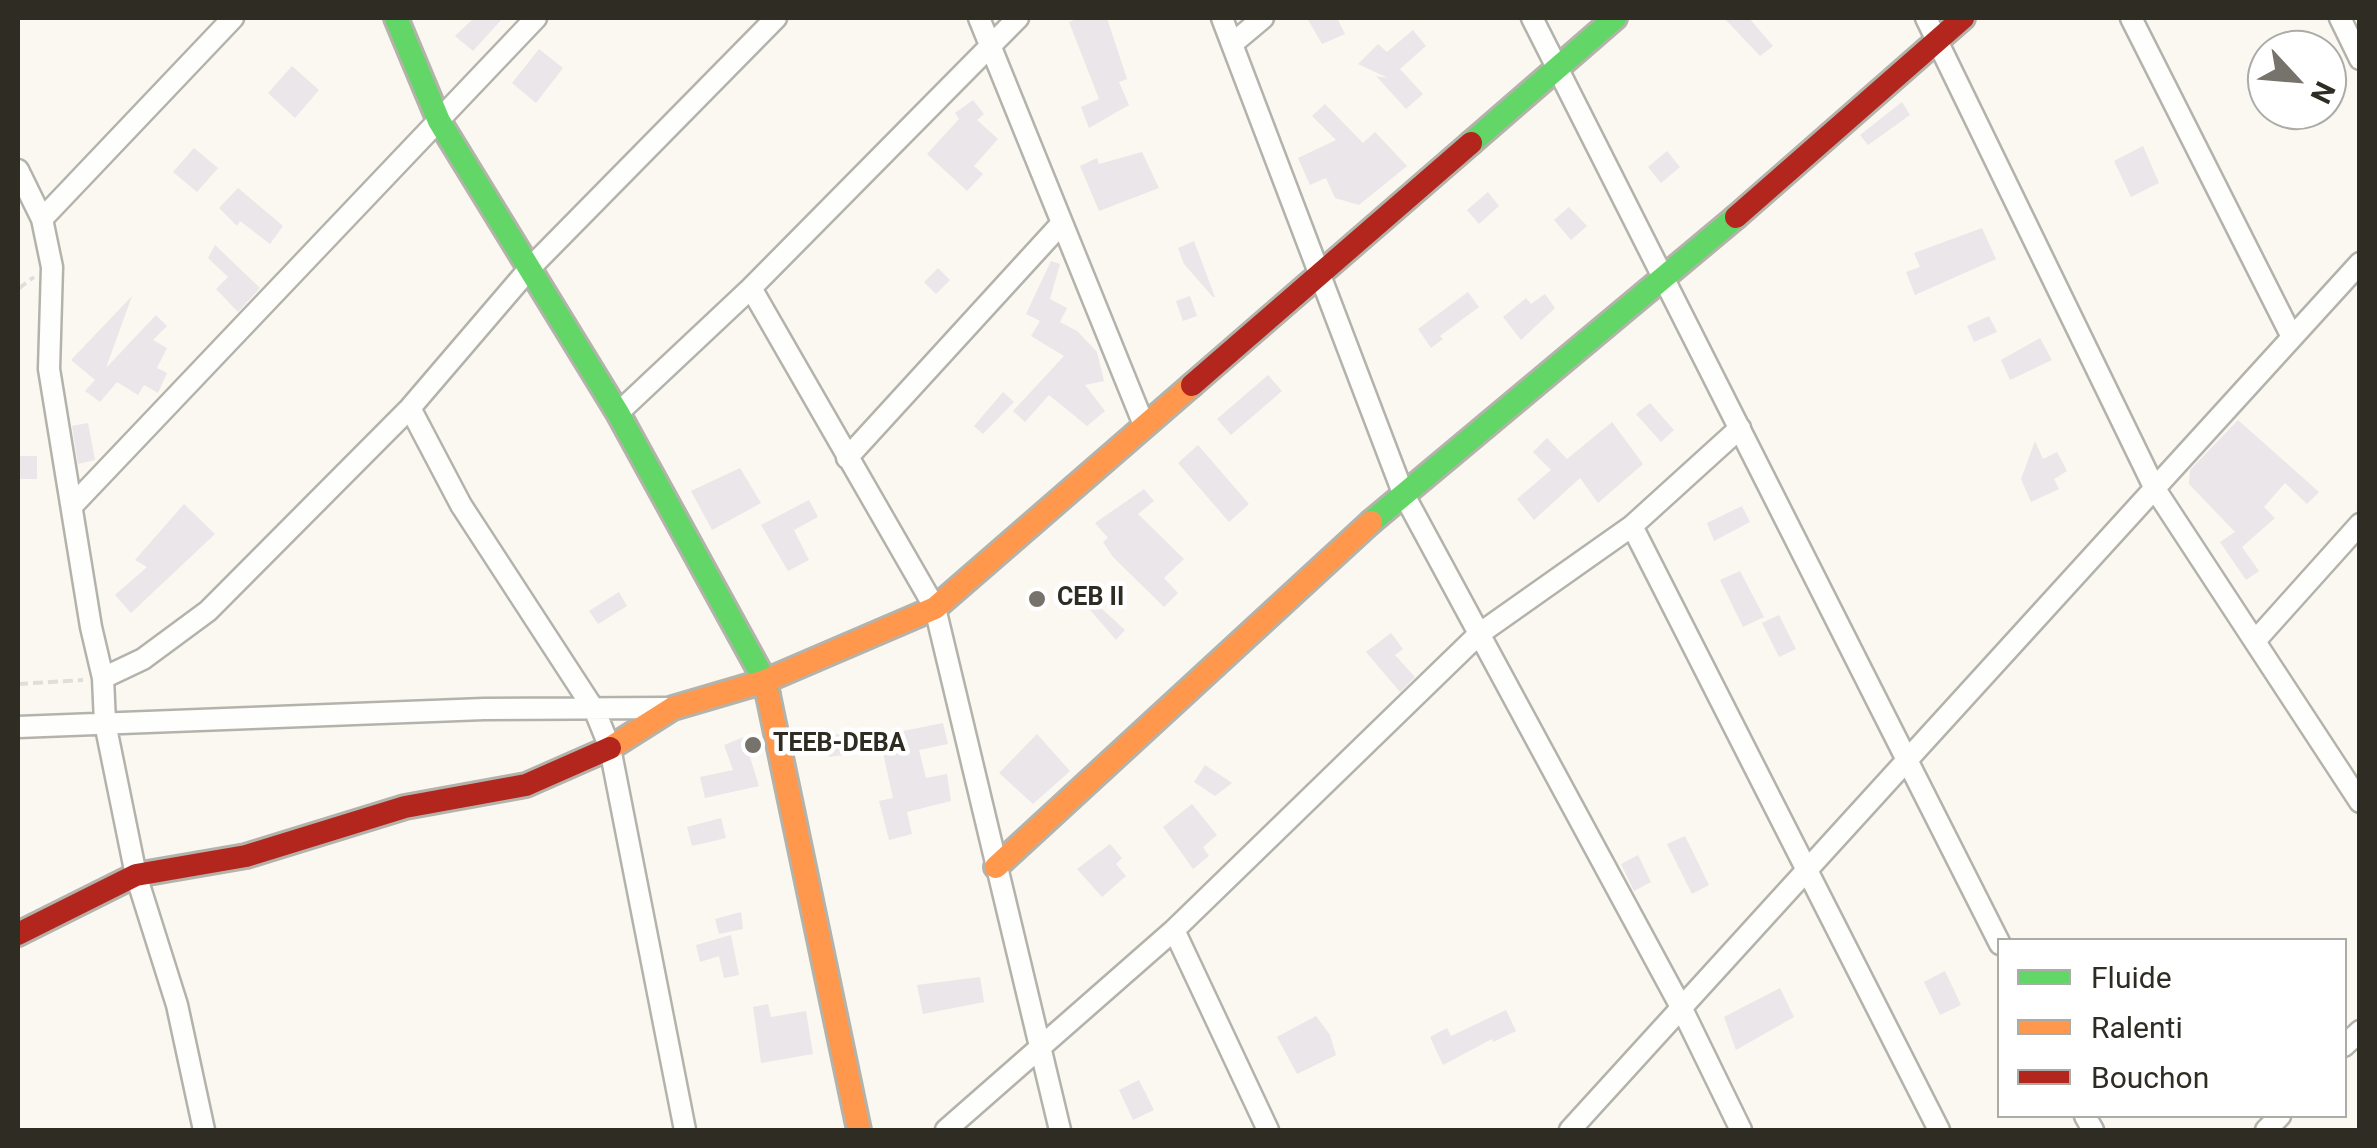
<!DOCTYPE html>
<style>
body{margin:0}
#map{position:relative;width:2377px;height:1148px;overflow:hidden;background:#faf8f0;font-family:Roboto,sans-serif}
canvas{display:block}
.frame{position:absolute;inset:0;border:20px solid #2e2c23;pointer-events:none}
.legend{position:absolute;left:1997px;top:938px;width:350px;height:180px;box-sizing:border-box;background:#fff;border:2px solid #ababa7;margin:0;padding:12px 18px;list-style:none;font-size:30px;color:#2e2c23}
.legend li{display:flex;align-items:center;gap:20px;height:50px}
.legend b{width:50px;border:2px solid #ababa7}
.north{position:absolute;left:2247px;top:30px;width:100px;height:100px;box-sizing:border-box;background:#fff;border:2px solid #ababa7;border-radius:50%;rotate:116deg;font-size:28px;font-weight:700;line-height:40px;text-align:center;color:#2e2c23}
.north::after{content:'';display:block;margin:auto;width:35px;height:45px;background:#75736b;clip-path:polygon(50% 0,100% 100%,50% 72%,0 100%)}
</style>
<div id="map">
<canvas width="2377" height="1148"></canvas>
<div class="frame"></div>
<ul class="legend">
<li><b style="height:12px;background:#63d668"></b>Fluide</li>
<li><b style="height:12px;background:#ff974d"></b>Ralenti</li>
<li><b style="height:12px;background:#b3261e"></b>Bouchon</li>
</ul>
<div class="north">N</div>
</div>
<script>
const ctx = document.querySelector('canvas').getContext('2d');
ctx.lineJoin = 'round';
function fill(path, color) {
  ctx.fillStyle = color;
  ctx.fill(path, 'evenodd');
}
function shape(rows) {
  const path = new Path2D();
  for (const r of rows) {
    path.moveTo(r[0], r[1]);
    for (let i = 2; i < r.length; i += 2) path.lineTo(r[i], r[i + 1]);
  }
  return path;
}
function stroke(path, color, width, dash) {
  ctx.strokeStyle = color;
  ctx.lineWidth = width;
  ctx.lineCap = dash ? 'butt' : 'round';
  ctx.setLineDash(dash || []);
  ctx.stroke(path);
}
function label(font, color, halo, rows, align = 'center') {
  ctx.font = font + ' Roboto,sans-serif';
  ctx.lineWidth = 9;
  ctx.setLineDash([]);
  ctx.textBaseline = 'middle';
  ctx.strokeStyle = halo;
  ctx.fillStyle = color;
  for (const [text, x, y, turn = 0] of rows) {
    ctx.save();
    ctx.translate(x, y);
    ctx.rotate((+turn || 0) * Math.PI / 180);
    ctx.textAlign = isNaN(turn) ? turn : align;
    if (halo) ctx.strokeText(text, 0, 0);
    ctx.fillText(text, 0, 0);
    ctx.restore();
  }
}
const building = shape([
 [474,18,503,18,473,51,455,36],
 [1079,18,1107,18,1127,79,1119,82,1129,105,1089,128,1081,107,1099,99,1069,22],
 [1307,18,1337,18,1345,34,1322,44],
 [1724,18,1749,18,1773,46,1760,56],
 [1413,30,1426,46,1400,69,1423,94,1406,109,1376,76,1388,78,1358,64,1378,44,1387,52],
 [539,49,563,68,536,103,512,83],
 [292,66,319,90,295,118,268,93],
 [973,100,984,114,977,120,998,139,974,166,983,174,967,191,927,154,959,119,955,113],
 [1902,102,1910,115,1868,145,1860,135],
 [1325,104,1363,143,1375,132,1407,166,1359,205,1335,198,1326,178,1310,185,1298,158,1336,140,1312,116],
 [2143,146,2159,183,2131,197,2114,161],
 [194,148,218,168,197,192,173,172],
 [1667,151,1680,167,1661,183,1648,167],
 [1142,152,1159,188,1099,211,1080,166,1097,158,1099,164],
 [238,188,283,226,270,244,240,221,237,226,219,208],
 [1488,192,1499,206,1479,224,1467,210],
 [1569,207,1587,226,1571,240,1554,220],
 [1982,228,1996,259,1915,295,1906,272,1920,267,1914,253],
 [1194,241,1215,297,1213,297,1184,264,1178,248],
 [215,245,260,288,238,312,216,289,228,277,208,258],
 [1051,261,1060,264,1050,299,1067,308,1060,322,1077,331,1097,352,1104,381,1085,385,1105,411,1087,426,1049,395,1025,422,1013,411,1064,356,1031,336,1040,321,1026,314],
 [938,268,950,280,936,294,924,282],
 [1468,292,1479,307,1440,336,1443,339,1431,348,1418,329],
 [1545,294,1555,308,1521,340,1503,317,1526,298,1531,304],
 [132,296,106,368,156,315,167,326,153,340,167,348,157,368,167,373,158,393,144,385,138,395,117,382,100,402,85,391,95,380,71,360],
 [1190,296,1197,316,1183,321,1176,301],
 [1989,316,1997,332,1974,342,1967,326],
 [2040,338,2052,360,2010,380,2001,360],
 [1268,375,1282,391,1231,435,1217,419],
 [1003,392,1014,402,983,434,974,426],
 [1650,403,1674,430,1661,442,1636,414],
 [2238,420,2319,492,2307,504,2285,483,2264,507,2275,518,2242,547,2259,571,2246,580,2220,542,2235,532,2189,484,2190,470],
 [1612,422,1643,464,1598,503,1580,478,1534,520,1517,499,1551,470,1533,452,1547,438,1567,459],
 [88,423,95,460,78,464,72,426],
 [2035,441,2043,459,2057,452,2067,471,2054,479,2059,489,2031,502,2021,479],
 [1198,445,1249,504,1229,522,1178,463],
 [18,456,37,456,37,479,18,479],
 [740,468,761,503,712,530,691,491],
 [1144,489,1154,501,1138,514,1184,559,1164,578,1178,593,1164,607,1113,557,1103,542,1108,538,1095,523],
 [809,500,818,517,794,530,809,560,788,571,761,525],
 [184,504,215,534,131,613,115,595,147,567,135,560],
 [1742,506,1750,522,1714,541,1707,523],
 [1740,571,1764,617,1743,627,1720,580],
 [619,592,627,606,598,624,589,611],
 [1091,599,1125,630,1116,640,1085,604],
 [1779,615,1796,649,1779,657,1762,623],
 [1391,633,1403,649,1395,655,1415,677,1400,692,1366,652],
 [943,723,948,744,919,750,926,778,947,774,951,801,907,812,912,834,889,840,879,801,893,798,883,753,906,747,903,731],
 [842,734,844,755,829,757,827,735],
 [1037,734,1070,771,1033,804,999,773],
 [749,735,758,741,761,754,750,757,759,786,705,798,700,777,733,770,724,745],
 [1205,765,1232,783,1215,796,1194,782],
 [1192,804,1217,835,1203,847,1209,856,1193,869,1163,827],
 [721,818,726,838,692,846,687,827],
 [1685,836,1709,885,1692,894,1667,844],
 [1110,844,1122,858,1116,864,1126,876,1102,897,1077,869],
 [1638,855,1651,882,1634,891,1621,864],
 [741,912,743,929,719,934,715,919],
 [731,935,739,975,724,978,719,956,700,962,696,945],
 [1945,971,1961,1005,1940,1015,1924,982],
 [980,977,984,1002,923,1014,917,985],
 [1780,988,1794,1017,1736,1050,1724,1017],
 [768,1004,771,1017,806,1011,813,1054,761,1063,753,1007],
 [1506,1010,1516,1031,1493,1042,1492,1039,1443,1065,1430,1037,1447,1028,1451,1036],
 [1316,1016,1330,1035,1336,1055,1297,1074,1277,1037],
 [1139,1080,1154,1110,1133,1120,1119,1090]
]);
const path = shape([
 [18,289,34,277],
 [18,684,83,680]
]);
const street = shape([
 [979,18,1144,425],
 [1222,18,1403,493,1681,1007,1741,1130],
 [1532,18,2000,944],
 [1926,18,2155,489,2360,802],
 [2131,18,2292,337],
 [2340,18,2360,59],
 [1232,44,1263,18],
 [18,170,42,219,52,267,49,369,91,627,103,678,105,723,136,875,177,1005,204,1130],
 [42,219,233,18],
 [751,288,935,608,1060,1130],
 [410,408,461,505,595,711,610,748,685,1130],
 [618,413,751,288,1018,18],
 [847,458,1062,223],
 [72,506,536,18],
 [1632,526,1939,1130],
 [2255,641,2360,524],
 [103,678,143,659,208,611,410,408,529,269,776,18],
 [18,727,484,709,666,708],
 [1174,930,1268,1130],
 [2344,1046,2360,1031],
 [2085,1116,2093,1130],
 [946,1130,1174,930,1479,634,1632,526,1740,428],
 [1570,1130,2360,263],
 [2266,1130,2280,1116]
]);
const fast = shape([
 [396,18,439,121,618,413,765,681,768,695],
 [1471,143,1615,18],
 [1371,522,1736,217]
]);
const slow = shape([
 [768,695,859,1130],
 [610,748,673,708,765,681,935,608,1192,385],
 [996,867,1371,522]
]);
const jam = shape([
 [1736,217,1963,18],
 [1192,385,1471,143],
 [18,934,136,875,246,856,405,807,526,785,610,748]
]);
const markers = [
 [1037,599,10,"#75736b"],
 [753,745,10,"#75736b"]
];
const poiNames = [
 ["CEB II",1057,599],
 ["TEEB-DEBA",773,745]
];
fill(building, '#ebe6e9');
stroke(street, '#b4b3ab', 25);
stroke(fast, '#b4b3ab', 28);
stroke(slow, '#b4b3ab', 28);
stroke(jam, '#b4b3ab', 28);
stroke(path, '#dededb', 4, [10, 5]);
stroke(street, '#fefefd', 20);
stroke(fast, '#63d668', 22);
stroke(slow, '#ff974d', 22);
stroke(jam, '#b3261e', 22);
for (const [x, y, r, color] of markers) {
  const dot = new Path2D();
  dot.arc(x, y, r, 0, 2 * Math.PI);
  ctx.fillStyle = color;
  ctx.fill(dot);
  stroke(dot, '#fff', 4);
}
label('bold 25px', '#2e2c23', '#fff', poiNames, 'left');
</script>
